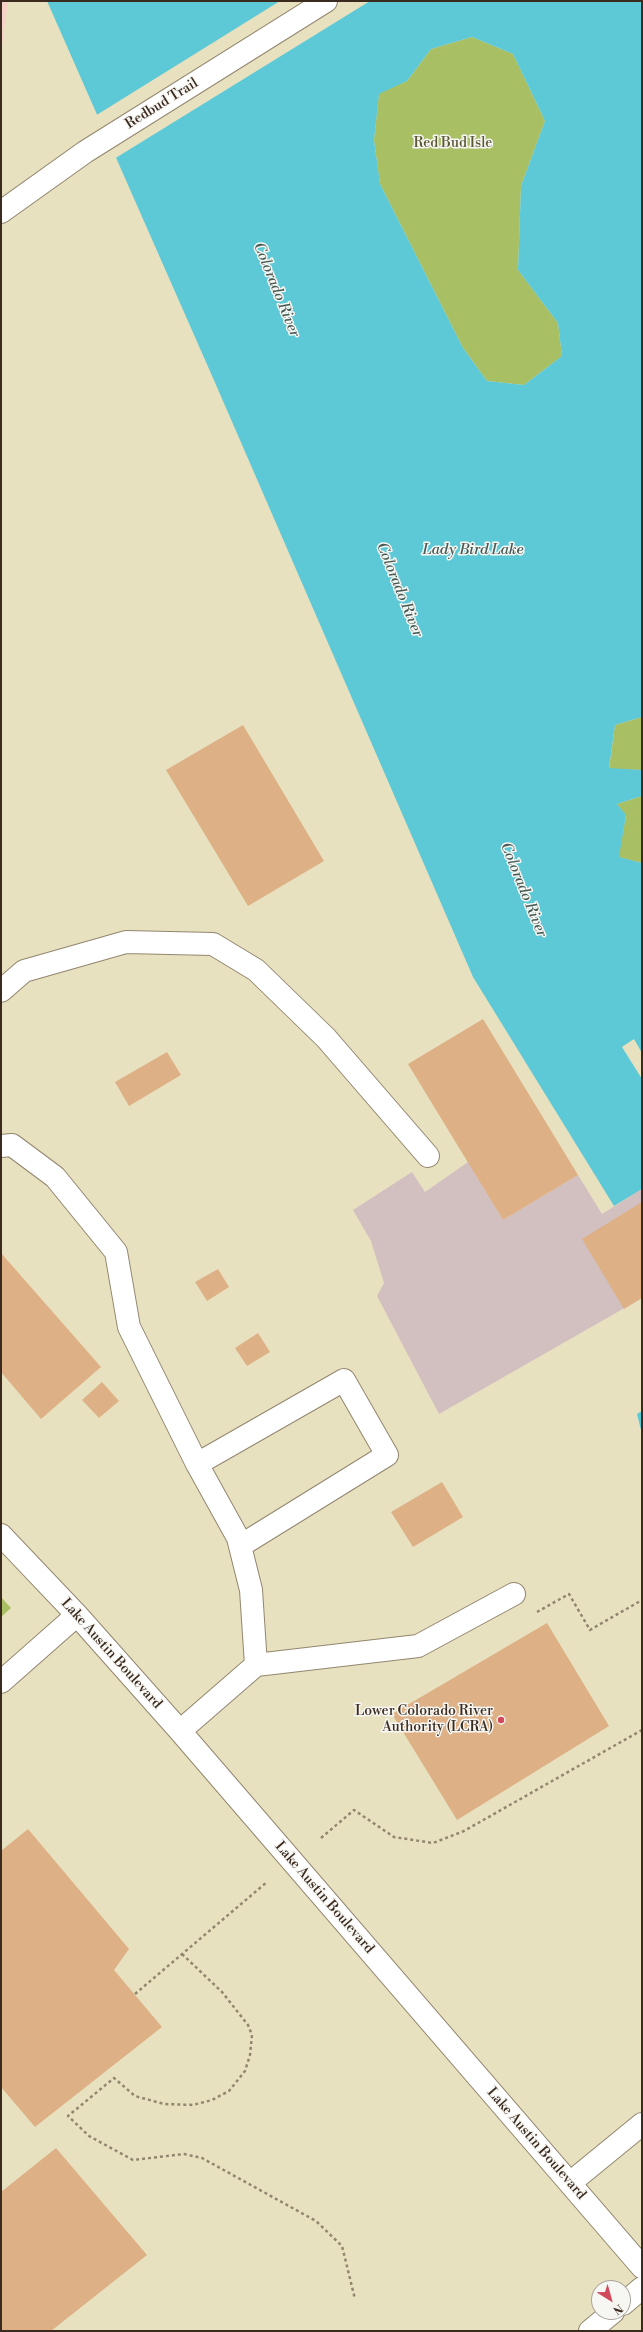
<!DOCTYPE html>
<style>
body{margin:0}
#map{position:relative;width:643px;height:2332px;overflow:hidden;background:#e8e1c0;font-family:"Libre Bodoni",serif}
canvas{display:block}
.frame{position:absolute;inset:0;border:2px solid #3b2a1e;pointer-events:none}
.north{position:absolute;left:591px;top:2280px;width:40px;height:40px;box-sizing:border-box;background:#f6f6f2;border:1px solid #aba49d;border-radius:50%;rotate:143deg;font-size:11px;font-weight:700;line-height:16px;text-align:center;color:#3b2a1e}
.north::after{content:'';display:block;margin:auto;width:14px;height:18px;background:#d1495b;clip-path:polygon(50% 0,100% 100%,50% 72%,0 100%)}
</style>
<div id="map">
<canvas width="643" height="2332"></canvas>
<div class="frame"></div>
<div class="north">N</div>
</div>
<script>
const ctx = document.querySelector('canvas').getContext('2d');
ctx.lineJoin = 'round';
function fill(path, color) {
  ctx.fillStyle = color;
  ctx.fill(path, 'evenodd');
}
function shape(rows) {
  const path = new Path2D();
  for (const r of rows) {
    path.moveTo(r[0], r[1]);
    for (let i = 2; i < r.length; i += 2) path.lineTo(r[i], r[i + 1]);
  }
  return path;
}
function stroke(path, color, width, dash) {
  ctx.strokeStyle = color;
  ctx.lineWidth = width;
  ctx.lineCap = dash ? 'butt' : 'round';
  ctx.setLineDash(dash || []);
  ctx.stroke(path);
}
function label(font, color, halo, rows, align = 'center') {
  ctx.font = font + ' "Libre Bodoni",serif';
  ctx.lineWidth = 3;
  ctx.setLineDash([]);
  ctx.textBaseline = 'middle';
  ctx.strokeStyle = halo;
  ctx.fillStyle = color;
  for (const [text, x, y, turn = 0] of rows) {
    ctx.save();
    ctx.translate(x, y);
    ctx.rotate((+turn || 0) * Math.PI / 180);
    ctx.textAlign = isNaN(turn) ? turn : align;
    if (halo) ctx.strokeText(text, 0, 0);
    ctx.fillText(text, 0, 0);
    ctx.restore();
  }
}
const built = shape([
 [1,1,8,1,1,53]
]);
const industrial = shape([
 [468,1162,503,1220,578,1175,602,1214,642,1189,642,1298,439,1414,377,1296,384,1283,371,1241,353,1210,412,1172,425,1192]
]);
const green = shape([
 [472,37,513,54,545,121,521,186,518,270,558,323,562,356,524,385,487,381,463,348,380,184,374,140,379,93,407,81,431,49],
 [642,717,642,770,609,769,615,725],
 [642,796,642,863,618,857,626,816,617,804],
 [1,1597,11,1608,1,1617]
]);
const water = shape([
 [47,1,642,1,642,717,615,725,609,768,642,770,642,796,617,804,626,815,619,857,642,863,642,1053,634,1039,622,1047,642,1079,642,1189,614,1206,473,977,213,378],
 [472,37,513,54,545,121,521,186,518,270,558,323,562,356,524,385,487,381,463,348,380,184,374,140,379,94,407,81,431,49],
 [642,1411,642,1434,637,1414]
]);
const pier = shape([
 [280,1,370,1,114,159,95,116]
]);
const building = shape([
 [243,725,324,861,248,906,166,770],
 [483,1019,578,1175,503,1220,408,1064],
 [167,1052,181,1075,129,1106,115,1082],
 [642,1202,642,1298,624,1309,582,1239],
 [1,1253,101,1367,41,1419,1,1372],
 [218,1269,229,1287,207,1301,195,1282],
 [258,1333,270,1352,247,1366,235,1348],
 [102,1382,119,1401,99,1418,82,1400],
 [442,1482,463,1517,413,1547,391,1512],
 [547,1623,609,1726,457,1820,392,1714],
 [28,1829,129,1949,114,1970,162,2027,35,2127,1,2087,1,1851],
 [56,2148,147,2255,51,2331,1,2331,1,2192]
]);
const path = shape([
 [537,1612,569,1594,590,1630,642,1600],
 [321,1838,354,1810,394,1837,433,1843,464,1831,642,1730],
 [182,1954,222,1992,248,2025,252,2035,250,2055,245,2071,229,2091,212,2100,193,2105,164,2104,135,2096,114,2078,68,2116,89,2136,133,2160,184,2154,202,2158,316,2221,342,2246,355,2299],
 [135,1994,267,1882]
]);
const minor = shape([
 [1,212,85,152,326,1],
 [1,991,24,971,126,942,213,944,256,970,326,1038,428,1156],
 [1,1146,12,1145,55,1177,116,1252,129,1327,197,1464,238,1538,251,1590,256,1665],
 [197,1464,344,1380,387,1455,240,1546],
 [1,1535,77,1615,180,1731,642,2267],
 [1,1682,77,1615],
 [180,1731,256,1665,418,1646,514,1594],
 [570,2183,642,2124],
 [623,2304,642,2288],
 [590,2331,613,2312]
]);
const markers = [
 [501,1720,4,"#d1495b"]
];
const streetNames = [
 ["Redbud Trail",162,104,-32],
 ["Lake Austin Boulevard",111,1654,48],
 ["Lake Austin Boulevard",324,1898,49],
 ["Lake Austin Boulevard",536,2144,49]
];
const parkNames = [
 ["Red Bud Isle",453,144]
];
const poiNames = [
 ["Lower Colorado River",493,1712],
 ["Authority (LCRA)",493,1728]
];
const waterNames = [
 ["Colorado River",276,290,68],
 ["Lady Bird Lake",473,550],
 ["Colorado River",399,590,68],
 ["Colorado River",523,890,68]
];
fill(built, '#f7d1c7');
fill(industrial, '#d2bfc0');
fill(green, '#a9bf64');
fill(water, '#5dc9d6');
fill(pier, '#e8e1c0');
fill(building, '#ddb085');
stroke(minor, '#92866f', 24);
stroke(path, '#92866f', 2.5, [3, 3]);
stroke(minor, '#fff', 22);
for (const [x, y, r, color] of markers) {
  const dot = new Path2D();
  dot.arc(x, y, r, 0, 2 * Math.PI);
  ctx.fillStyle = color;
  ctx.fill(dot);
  stroke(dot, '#f6f6f2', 1.5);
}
label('14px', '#3b2a1e', '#f6f6f2', streetNames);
label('14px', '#5c5733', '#f6f6f2', parkNames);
label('14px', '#3b2a1e', '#f6f6f2', poiNames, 'right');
label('italic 15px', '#455a55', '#f6f6f2', waterNames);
</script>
